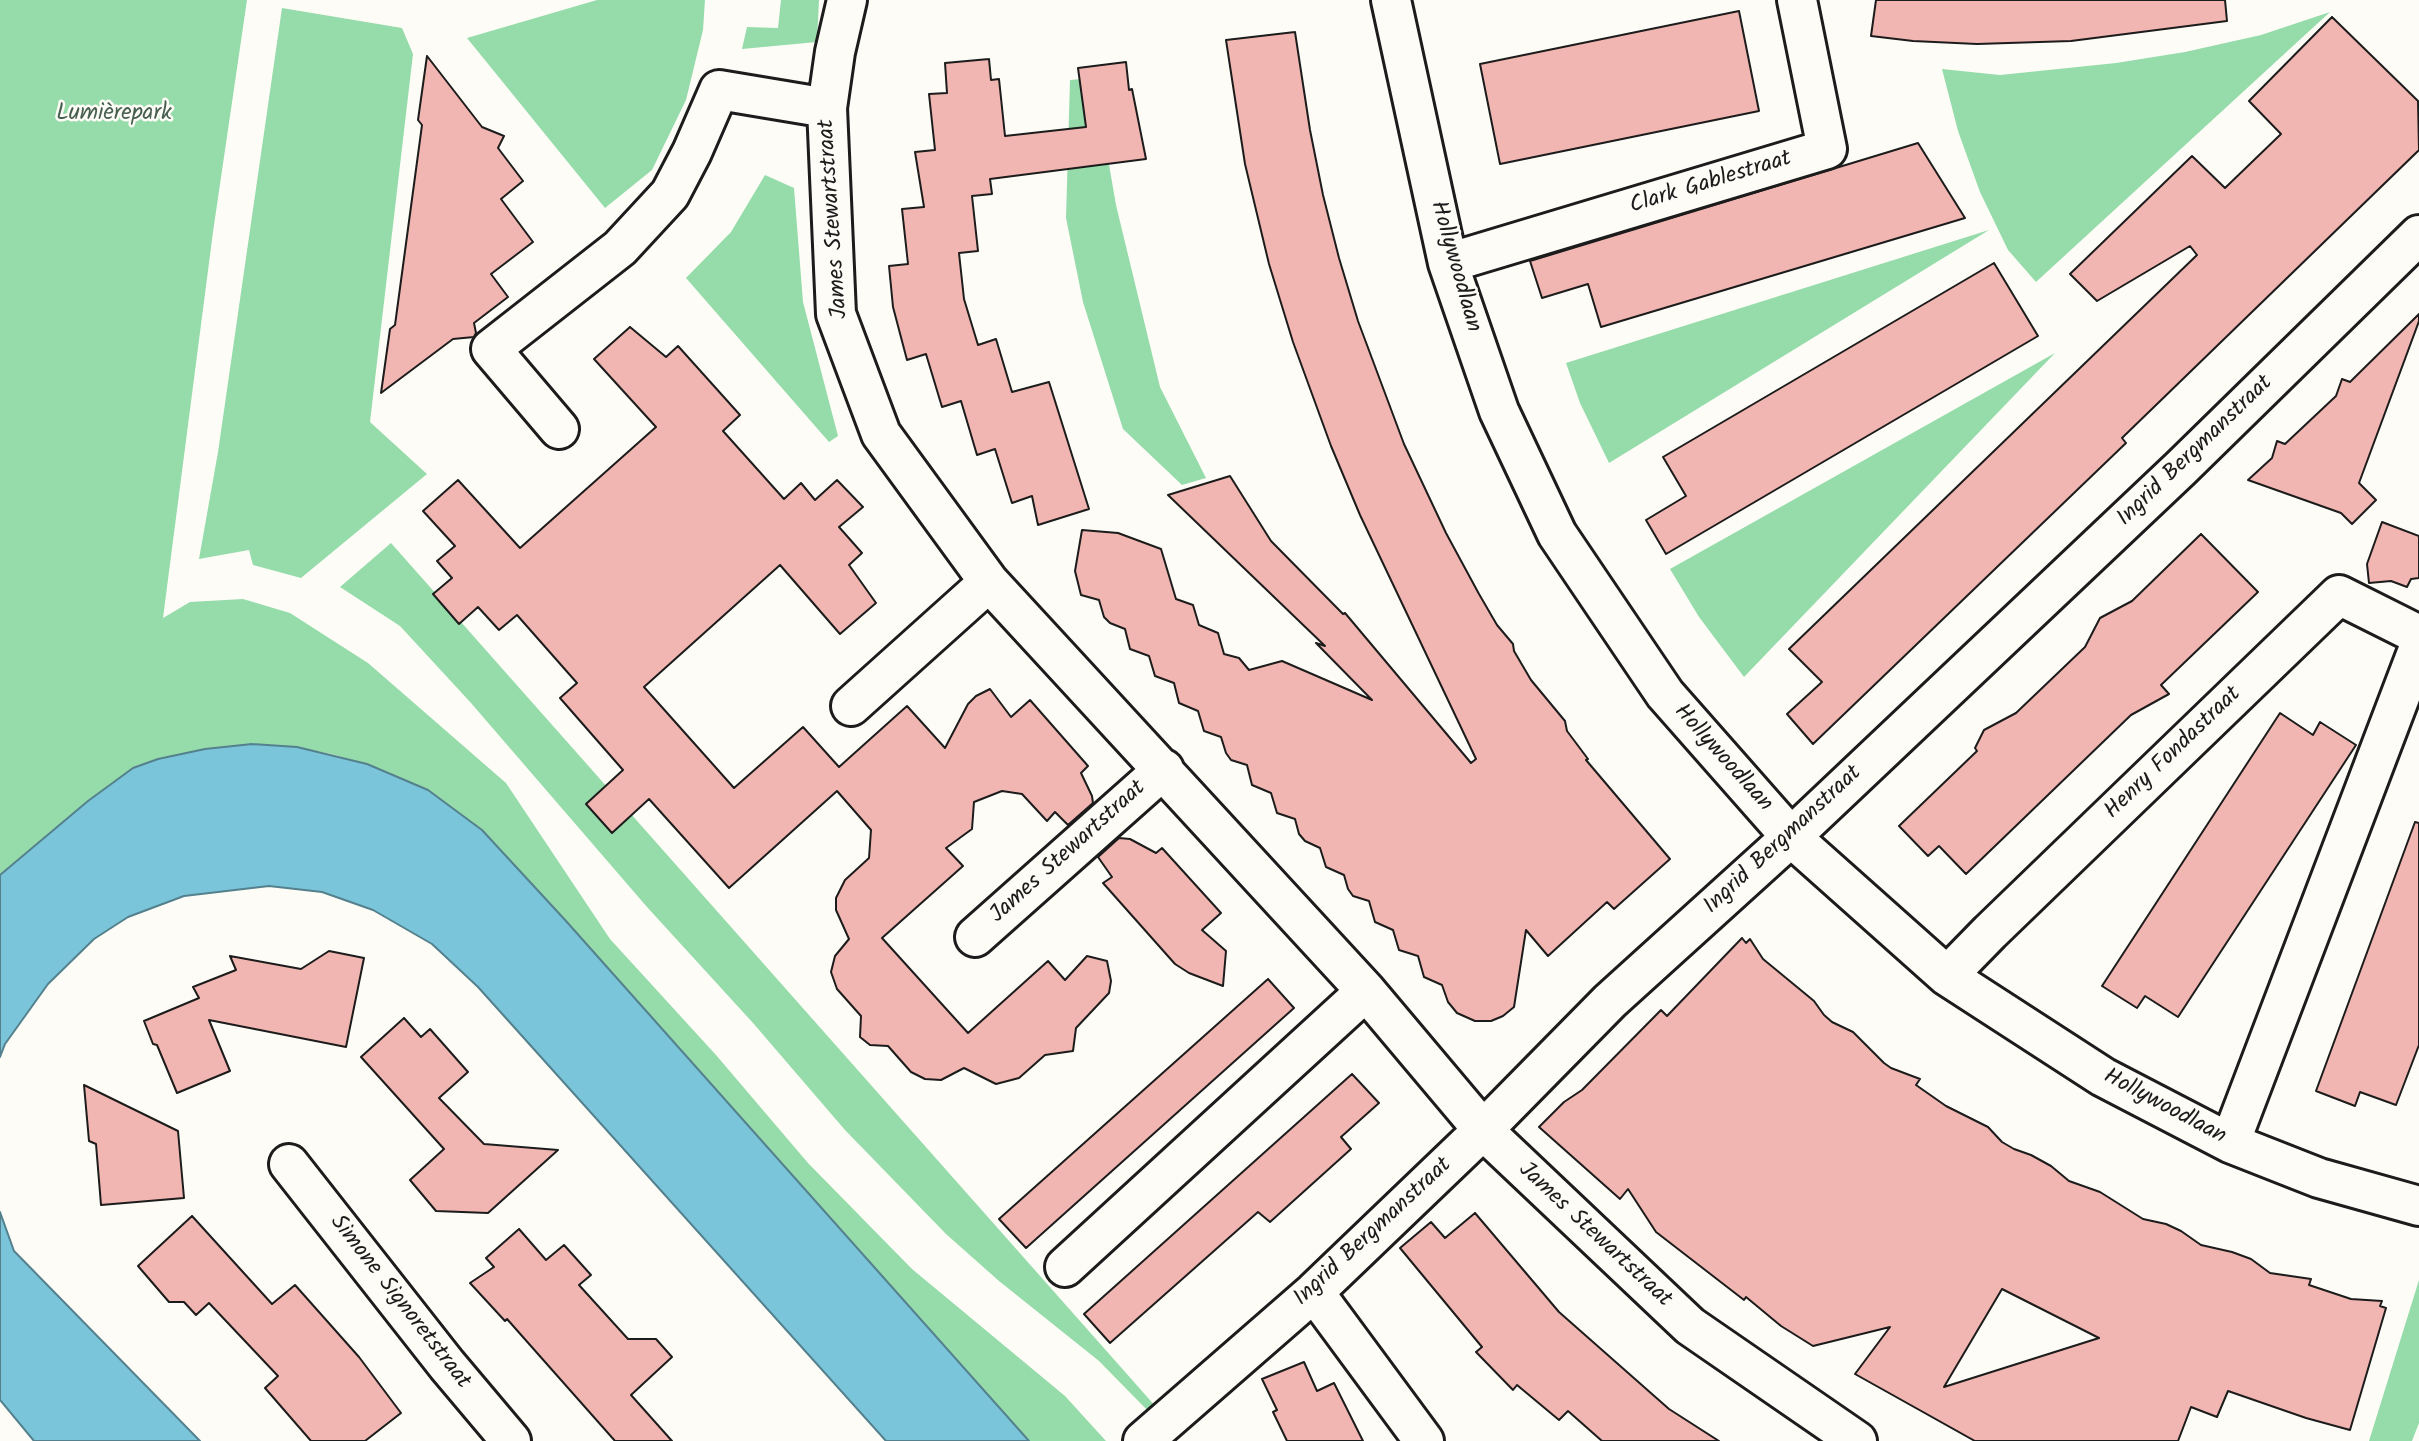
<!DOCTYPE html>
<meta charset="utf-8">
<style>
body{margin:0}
canvas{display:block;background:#fdfcf7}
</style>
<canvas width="2419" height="1441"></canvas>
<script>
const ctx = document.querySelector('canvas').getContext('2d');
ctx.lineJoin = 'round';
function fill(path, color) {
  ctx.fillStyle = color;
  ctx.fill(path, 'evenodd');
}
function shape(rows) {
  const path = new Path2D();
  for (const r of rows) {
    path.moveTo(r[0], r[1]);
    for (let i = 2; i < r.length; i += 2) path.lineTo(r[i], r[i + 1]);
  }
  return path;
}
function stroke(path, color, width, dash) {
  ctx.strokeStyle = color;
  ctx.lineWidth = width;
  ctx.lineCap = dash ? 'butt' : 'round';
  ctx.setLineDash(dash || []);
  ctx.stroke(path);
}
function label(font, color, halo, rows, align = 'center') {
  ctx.font = font + ' Kalam,sans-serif';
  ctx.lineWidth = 5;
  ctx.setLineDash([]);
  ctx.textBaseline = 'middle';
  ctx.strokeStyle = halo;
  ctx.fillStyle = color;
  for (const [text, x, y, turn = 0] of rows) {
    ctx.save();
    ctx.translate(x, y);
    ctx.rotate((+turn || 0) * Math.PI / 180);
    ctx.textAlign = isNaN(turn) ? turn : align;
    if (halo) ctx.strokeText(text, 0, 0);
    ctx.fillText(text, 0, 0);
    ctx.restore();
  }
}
const green = shape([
 [0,0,247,0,213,232,163,618,190,602,243,599,290,613,368,663,506,783,610,939,716,1055,808,1163,912,1269,1065,1396,1106,1441,1029,1441,496,844,464,816,428,790,367,764,331,754,297,747,252,744,227,746,0,884],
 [597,0,705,0,703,30,686,100,652,170,605,208,467,38],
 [781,0,819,0,817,42,742,49,747,27,778,28],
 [282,8,402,28,413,54,370,422,427,474,301,578,253,565,249,550,199,559,218,452],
 [2330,12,2036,282,2008,250,1980,192,1958,131,1942,69,2000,75,2116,63,2185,52,2261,35],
 [1094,78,1116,205,1160,387,1206,478,1182,485,1123,429,1083,302,1066,218,1070,80],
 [765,175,794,188,803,302,838,436,829,442,686,278,731,232],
 [1989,230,1609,463,1580,403,1566,363],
 [2055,353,1744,677,1699,617,1670,569],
 [391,543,1157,1408,1151,1414,1099,1361,999,1281,946,1234,845,1130,753,1023,647,907,471,703,400,626,340,587],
 [2419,1280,2419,1423,2412,1441,2369,1441]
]);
const water = shape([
 [252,744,297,747,367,764,428,790,482,830,566,921,1029,1441,886,1441,478,987,432,944,373,910,322,892,269,886,184,896,128,917,94,939,48,984,5,1044,0,1057,0,875,88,801,133,768,158,759,205,749,252,744],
 [0,1212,14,1251,200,1441,34,1441,0,1400,0,1212]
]);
const building = shape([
 [1876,0,2225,0,2227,21,2071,41,1977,44,1913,41,1871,36,1876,0],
 [1739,11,1759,111,1500,164,1480,64,1739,11],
 [2332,17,2418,101,2419,150,2122,438,2126,443,1813,744,1787,714,1822,682,1789,649,2197,255,2190,246,2097,301,2070,274,2192,156,2225,188,2281,134,2249,101,2332,17],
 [1295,32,1310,130,1323,195,1339,258,1358,321,1404,444,1446,533,1479,594,1497,625,1513,644,1514,651,1531,680,1565,721,1567,731,1588,759,1586,760,1670,859,1614,909,1607,902,1548,956,1526,930,1514,1007,1503,1016,1491,1021,1475,1021,1457,1013,1448,1002,1442,985,1424,977,1418,956,1399,950,1393,930,1375,922,1369,901,1353,896,1348,889,1344,875,1326,867,1320,848,1305,841,1299,834,1295,819,1277,813,1271,793,1252,785,1247,765,1231,760,1226,753,1221,737,1204,731,1198,711,1179,703,1174,683,1155,676,1149,656,1130,649,1125,629,1110,623,1104,617,1099,600,1081,595,1075,571,1082,530,1118,533,1161,549,1176,599,1193,605,1199,625,1218,633,1224,654,1239,658,1249,670,1282,661,1372,700,1316,643,1325,646,1168,495,1230,476,1271,541,1343,614,1345,613,1471,763,1476,759,1360,515,1331,446,1293,342,1269,264,1245,164,1226,40,1295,32],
 [427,56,482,127,504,136,498,148,523,181,501,199,533,242,491,274,508,297,474,323,476,333,474,337,453,339,381,393,390,329,395,325,422,125,418,120,427,56],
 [989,59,991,80,999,79,1005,136,1086,127,1078,68,1126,62,1129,90,1132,89,1146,159,990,179,992,194,972,196,978,251,959,253,964,299,978,345,996,339,1012,392,1049,382,1089,509,1038,525,1032,496,1012,503,995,449,977,455,961,401,942,407,926,354,907,360,893,307,889,266,908,264,902,209,924,207,915,152,935,150,929,94,947,93,945,63,989,59],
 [1918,143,1965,218,1601,327,1588,284,1542,298,1530,261,1918,143],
 [1994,263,2038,336,1666,554,1646,520,1686,496,1663,457,1994,263],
 [2419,314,2419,321,2359,483,2376,500,2352,524,2341,513,2248,480,2272,458,2277,441,2285,444,2336,396,2342,379,2350,382,2419,314],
 [630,327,666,357,678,346,740,415,723,431,784,499,801,483,815,500,837,480,863,507,839,527,862,553,849,565,876,603,840,634,780,565,644,687,734,788,803,727,839,767,907,706,945,748,968,704,976,696,990,689,1011,717,1030,700,1088,766,1081,773,1092,796,1093,803,1068,825,1055,812,1047,821,1022,794,1002,791,974,802,972,829,946,848,963,866,882,938,968,1033,1048,961,1065,980,1087,956,1107,961,1111,981,1109,993,1076,1028,1073,1051,1045,1055,1019,1078,996,1084,964,1068,941,1080,925,1079,911,1072,888,1046,870,1045,860,1037,861,1016,837,989,831,972,835,956,849,939,836,910,836,898,845,880,869,858,871,830,837,791,729,888,649,799,612,833,586,804,623,770,560,698,577,683,517,615,499,630,478,607,459,624,433,594,452,578,437,561,455,546,423,511,458,480,520,548,656,427,594,359,630,327],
 [2382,522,2419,536,2419,578,2411,579,2407,587,2391,581,2369,583,2367,564,2382,522],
 [2201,534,2258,592,2161,685,2169,694,2131,715,1966,874,1939,846,1928,856,1899,826,1977,751,1975,748,1984,730,2016,713,2085,647,2100,618,2132,601,2201,534],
 [2280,713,2313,735,2320,722,2356,745,2178,1017,2145,996,2137,1008,2102,986,2280,713],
 [2415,822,2419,823,2419,1045,2396,1105,2360,1092,2355,1106,2316,1091,2415,822],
 [1119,838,1130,839,1156,853,1162,848,1221,913,1202,930,1226,951,1223,986,1189,973,1175,964,1103,883,1112,877,1098,857,1119,838],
 [1742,938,1746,943,1750,939,1763,959,1814,1001,1824,1015,1832,1022,1853,1032,1884,1063,1891,1068,1920,1079,1916,1085,1946,1106,1988,1127,2002,1142,2014,1149,2031,1155,2051,1166,2069,1181,2100,1192,2143,1219,2166,1224,2181,1231,2201,1245,2232,1252,2251,1259,2270,1273,2311,1279,2309,1285,2351,1299,2382,1301,2380,1306,2386,1308,2350,1430,2306,1418,2228,1391,2217,1417,2191,1407,2178,1441,1975,1441,1855,1374,1890,1327,1813,1346,1781,1326,1746,1297,1744,1300,1656,1232,1628,1189,1620,1199,1539,1127,1564,1102,1582,1090,1661,1010,1667,1016,1742,938],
 [2002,1289,2099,1338,1944,1387,2002,1289],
 [329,951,364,958,346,1047,209,1020,230,1071,177,1093,157,1045,153,1044,144,1021,199,998,193,987,236,970,230,956,301,969,329,951],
 [1268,979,1294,1008,1026,1248,999,1219,1268,979],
 [404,1018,421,1037,430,1029,468,1072,439,1098,484,1144,558,1150,488,1213,436,1211,410,1180,444,1149,361,1057,404,1018],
 [1352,1074,1379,1103,1341,1137,1351,1149,1270,1222,1258,1212,1110,1343,1084,1314,1352,1074],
 [84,1085,178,1131,184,1198,101,1205,96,1144,89,1141,84,1085],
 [1475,1213,1559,1312,1669,1409,1719,1441,1602,1441,1568,1411,1559,1420,1517,1385,1513,1390,1476,1352,1482,1347,1400,1248,1431,1222,1445,1238,1475,1213],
 [192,1216,272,1304,295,1285,359,1357,401,1413,365,1441,311,1441,265,1388,278,1376,209,1303,196,1315,184,1302,169,1302,138,1266,192,1216],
 [519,1229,546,1260,564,1245,591,1275,579,1285,628,1339,656,1339,672,1357,631,1395,672,1441,615,1441,507,1319,505,1321,470,1283,494,1267,486,1258,519,1229],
 [1304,1362,1317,1391,1334,1383,1363,1441,1287,1441,1273,1412,1277,1410,1262,1379,1304,1362]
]);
const street = shape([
 [847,0,835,52,827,108,836,314,881,434,989,582,1366,991,1483,1130,1690,1326,1857,1441],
 [1391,0,1448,263,1499,411,1557,534,1665,694,1791,837,1947,976,2103,1077,2230,1143,2319,1178,2419,1206],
 [1448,263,1827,149,1797,0],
 [559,429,491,349,620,248,670,194,692,152,719,90,827,108],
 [851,706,989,582],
 [975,937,1164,769],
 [1947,976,1990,932,2339,595,2419,635],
 [2230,1143,2419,647],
 [289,1164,447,1365,511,1441],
 [1065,1267,1366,991],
 [1314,1292,1424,1441],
 [1143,1441,1314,1292,1483,1130,1610,1001,1791,837,2181,468,2419,235]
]);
const parkNames = [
 ["Lumièrepark",114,115]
];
const streetNames = [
 ["Clark Gablestraat",1711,184,-17],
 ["James Stewartstraat",835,219,-94],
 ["Hollywoodlaan",1454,267,74],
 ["Ingrid Bergmanstraat",2196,452,-44],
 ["Henry Fondastraat",2174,754,-44],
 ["Hollywoodlaan",1722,759,48],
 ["Ingrid Bergmanstraat",1784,841,-43],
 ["James Stewartstraat",1069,853,-42],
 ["Hollywoodlaan",2164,1108,28],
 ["Ingrid Bergmanstraat",1374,1233,-43],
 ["James Stewartstraat",1594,1236,43],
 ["Simone Signoretstraat",399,1303,52]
];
fill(green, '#96dcaa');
fill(water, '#7ac5d9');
stroke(water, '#54818d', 2);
fill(building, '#f1b6b1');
stroke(building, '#1c1c1c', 2);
stroke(street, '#1c1c1c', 44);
stroke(street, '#fdfcf7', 38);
label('23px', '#475f4e', '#fdfcf7', parkNames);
label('23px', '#1c1c1c', '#fdfcf7', streetNames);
</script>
